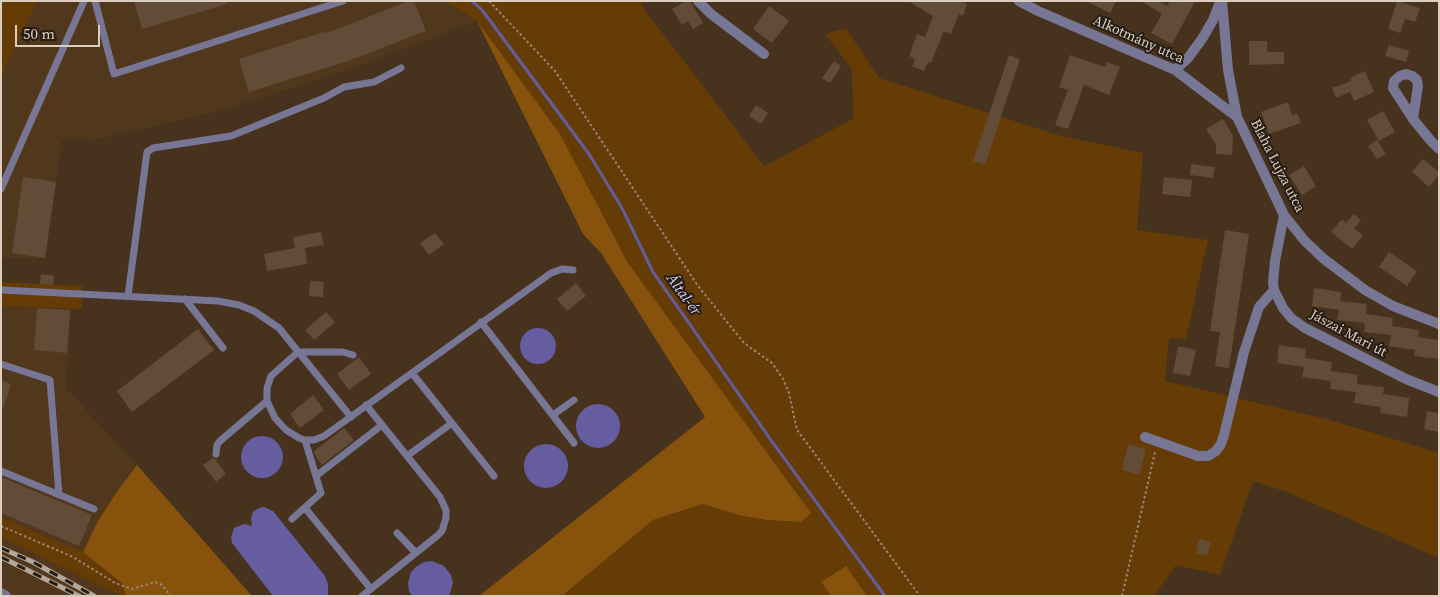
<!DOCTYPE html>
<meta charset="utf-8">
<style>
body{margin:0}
#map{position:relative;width:1440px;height:597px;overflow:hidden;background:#46321d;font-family:"Source Serif 4",serif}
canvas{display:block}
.frame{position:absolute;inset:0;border:2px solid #dccfc2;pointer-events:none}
.scale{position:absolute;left:15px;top:25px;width:85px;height:22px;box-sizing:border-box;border:2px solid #dccfc2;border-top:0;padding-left:6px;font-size:15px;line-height:18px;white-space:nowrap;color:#dccfc2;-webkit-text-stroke:4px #251c13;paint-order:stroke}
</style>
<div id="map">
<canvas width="1440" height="597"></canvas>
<div class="frame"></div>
<div class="scale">50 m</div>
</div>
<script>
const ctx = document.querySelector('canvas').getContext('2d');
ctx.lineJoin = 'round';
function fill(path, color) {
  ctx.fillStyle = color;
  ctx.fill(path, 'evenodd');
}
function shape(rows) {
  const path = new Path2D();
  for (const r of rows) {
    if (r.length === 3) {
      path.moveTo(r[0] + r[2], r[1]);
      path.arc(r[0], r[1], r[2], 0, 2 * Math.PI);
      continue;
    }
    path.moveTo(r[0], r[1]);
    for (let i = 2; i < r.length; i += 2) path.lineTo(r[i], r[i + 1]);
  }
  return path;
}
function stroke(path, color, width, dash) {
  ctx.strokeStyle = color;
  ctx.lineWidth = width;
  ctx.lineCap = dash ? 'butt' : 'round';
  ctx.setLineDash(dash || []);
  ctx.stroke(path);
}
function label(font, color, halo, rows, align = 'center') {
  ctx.font = font + ' "Source Serif 4",serif';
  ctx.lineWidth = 4;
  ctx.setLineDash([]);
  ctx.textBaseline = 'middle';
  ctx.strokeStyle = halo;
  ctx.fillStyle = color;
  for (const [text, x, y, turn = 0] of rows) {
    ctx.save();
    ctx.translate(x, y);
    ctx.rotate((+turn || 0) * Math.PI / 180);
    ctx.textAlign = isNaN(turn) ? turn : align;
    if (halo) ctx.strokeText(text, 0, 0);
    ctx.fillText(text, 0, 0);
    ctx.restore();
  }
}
const built = shape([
 [37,1,445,1,477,21,350,69,219,111,94,140,62,139,45,258,1,258,1,77],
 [1,306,71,309,66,388,137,465,116,493,98,521,83,552,1,517],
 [1,537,13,542,121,596,1,596]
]);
const green = shape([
 [1,1,37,1,1,77],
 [445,1,642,1,641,5,764,166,853,119,852,69,825,34,846,28,879,78,1058,135,1143,153,1137,230,1208,240,1186,339,1169,338,1165,381,1330,420,1439,453,1439,558,1287,492,1253,481,1220,575,1176,565,1154,596,867,596,846,566,821,582,831,596,562,596,653,520,703,504,738,515,766,520,801,522,811,513,628,263,560,134,477,21],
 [1,282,82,286,82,309,1,306],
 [1,517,83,552,122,583,126,596,121,596,1,537]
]);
const forest = shape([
 [477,21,560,134,628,263,811,513,801,522,766,520,738,515,703,504,653,520,562,596,479,596,705,417,601,253,583,234],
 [137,465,252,596,126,596,122,583,83,552,98,521,116,493],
 [846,566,867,596,831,596,821,582]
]);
const water = shape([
 [538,346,18],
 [598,426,22],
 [262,457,21],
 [546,466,22],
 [264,507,273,511,325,576,328,584,328,596,273,596,232,543,231,537,234,528,244,524,252,526,251,518,253,512,259,508],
 [432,561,444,566,451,575,453,583,449,596,412,596,409,591,408,583,411,572,417,566,424,562]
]);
const stream = shape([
 [472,1,482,10,589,154,622,208,653,272,773,443,885,596]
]);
const building = shape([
 [134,1,227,1,227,4,142,29],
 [409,1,414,1,426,31,348,61,249,92,239,59,327,31,327,33],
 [686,1,690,1,703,23,693,29,688,21,682,25,672,9],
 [908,1,960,1,967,4,963,16,959,14,951,34,944,31,931,63,928,62,924,71,912,66,915,59,909,56,917,34,925,37,933,16],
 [1086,1,1116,1,1110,13],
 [1141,1,1158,1,1167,6,1170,1,1195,1,1172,44,1151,33,1162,14],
 [1397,1,1420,8,1415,22,1405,19,1400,33,1388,29],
 [769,6,789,21,772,43,753,29],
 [1249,41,1267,41,1267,52,1284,52,1284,64,1249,65],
 [1389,45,1409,51,1406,62,1385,56],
 [1009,55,1020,59,985,165,973,161],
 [1070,55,1105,67,1107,62,1120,67,1109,95,1084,85,1068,129,1055,125,1068,90,1059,87],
 [834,61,841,66,830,83,822,78],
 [1365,71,1374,92,1354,101,1350,92,1336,98,1332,88,1351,81,1350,78],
 [1288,102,1292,115,1297,113,1301,123,1269,134,1261,112],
 [756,105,768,113,761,124,749,116],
 [1383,111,1395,132,1379,141,1367,120],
 [1223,119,1233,136,1232,155,1216,154,1216,145,1206,129],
 [1377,140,1386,154,1377,159,1368,146],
 [1423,159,1439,172,1439,175,1429,187,1412,172],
 [1191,164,1215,167,1213,178,1190,175],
 [1304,166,1316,186,1302,195,1289,175],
 [23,177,56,182,45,258,12,253],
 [1164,177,1192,180,1190,197,1162,194],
 [1354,214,1361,220,1354,228,1363,236,1352,249,1331,232,1342,219,1346,223],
 [1225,230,1249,234,1229,368,1215,366,1220,332,1210,331],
 [321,232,324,245,305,248,307,264,267,271,264,254,295,248,293,237],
 [435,233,444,244,429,255,420,243],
 [1389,252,1417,271,1407,286,1379,267],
 [41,274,54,276,53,285,40,284],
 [310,281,324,282,323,297,309,296],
 [576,283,586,296,567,311,557,299],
 [1314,288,1341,292,1340,301,1367,304,1366,314,1393,318,1392,326,1419,330,1418,337,1439,340,1439,359,1414,356,1415,350,1389,346,1391,335,1364,332,1365,323,1337,320,1339,310,1312,306],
 [37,308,70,310,67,353,34,350],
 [326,312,335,322,314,340,305,330],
 [198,329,214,350,132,412,117,391],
 [1279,345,1306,349,1305,358,1332,362,1331,371,1358,375,1357,384,1384,387,1383,394,1409,398,1407,417,1380,413,1381,407,1354,403,1356,392,1330,389,1331,381,1302,377,1304,367,1277,363],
 [1178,346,1196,350,1190,376,1173,373],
 [359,357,371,374,349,390,337,374],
 [1,380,11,384,3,409,1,408],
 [313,395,324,410,300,428,290,414],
 [1427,411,1439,413,1439,432,1424,429],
 [344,428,354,440,322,465,316,457,314,451],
 [1128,444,1146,449,1139,475,1122,470],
 [213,458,215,459,226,474,216,482,203,465],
 [1,477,92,515,79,546,1,513],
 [1199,539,1211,542,1207,556,1196,553]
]);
const path = shape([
 [489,1,555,71,698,286,744,343,772,363,783,379,789,393,797,430,920,596],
 [1,526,73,557,115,583,132,589,155,582,162,585,171,596],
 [1122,596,1155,452]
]);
const lane = shape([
 [95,1,114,74,343,1],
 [1,189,84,1],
 [1,290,218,301,239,305,254,311,279,328,351,417],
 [128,296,147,152,153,148,231,136,324,98,344,87,374,82,401,68],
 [185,299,223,348],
 [481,322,574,443],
 [353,355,343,352,298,352,271,376,267,388,267,401,275,418,286,430,299,438,305,440,314,440,324,436,551,273,562,269,573,270],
 [1,364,50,380,59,495],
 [412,373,494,476],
 [553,415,574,400],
 [216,454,217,445,220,441,267,401],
 [407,456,452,423],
 [1,471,94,509],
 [316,476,382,425],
 [305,508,371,589],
 [292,519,321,493,305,440],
 [397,533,416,553],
 [362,596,437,536,442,531,446,518,446,510,440,497,366,405]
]);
const street = shape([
 [698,1,711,14,764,54],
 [1019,1,1038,11,1175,70,1237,117],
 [1222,1,1228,70,1237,117,1284,215,1304,240,1324,259,1365,290,1393,306,1439,324],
 [1175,70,1188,58,1202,39,1213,20,1220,2],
 [1413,119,1418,86,1417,80,1412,76,1406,74,1400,76,1394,81,1393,88,1413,119,1431,141,1439,149],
 [1284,215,1275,261,1273,283,1274,290,1283,308,1291,318,1305,328,1406,379,1439,392],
 [1145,437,1198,456,1208,456,1216,451,1221,444,1224,435,1244,352,1259,307,1274,290],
 [1,593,6,596]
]);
const rail = shape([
 [1,548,33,562,94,596],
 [1,557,79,596]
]);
const streetNames = [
 ["Alkotmány utca",1138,40,24],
 ["Blaha Lujza utca",1277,166,63],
 ["Jászai Mari út",1348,334,28]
];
const waterNames = [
 ["Által-ér",683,295,54]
];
fill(built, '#51381d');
fill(green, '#653c05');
fill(forest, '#87530c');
fill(water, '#665da0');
stroke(stream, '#665da0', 3);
fill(building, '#624c37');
stroke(path, '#978676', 2, [2.5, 2.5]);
stroke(lane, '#787695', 7);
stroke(street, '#787695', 10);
stroke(rail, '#b5a697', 5);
stroke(rail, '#251c13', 3, [9]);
label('14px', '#dccfc2', '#251c13', streetNames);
label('italic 15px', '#d4d1f8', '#251c13', waterNames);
</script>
